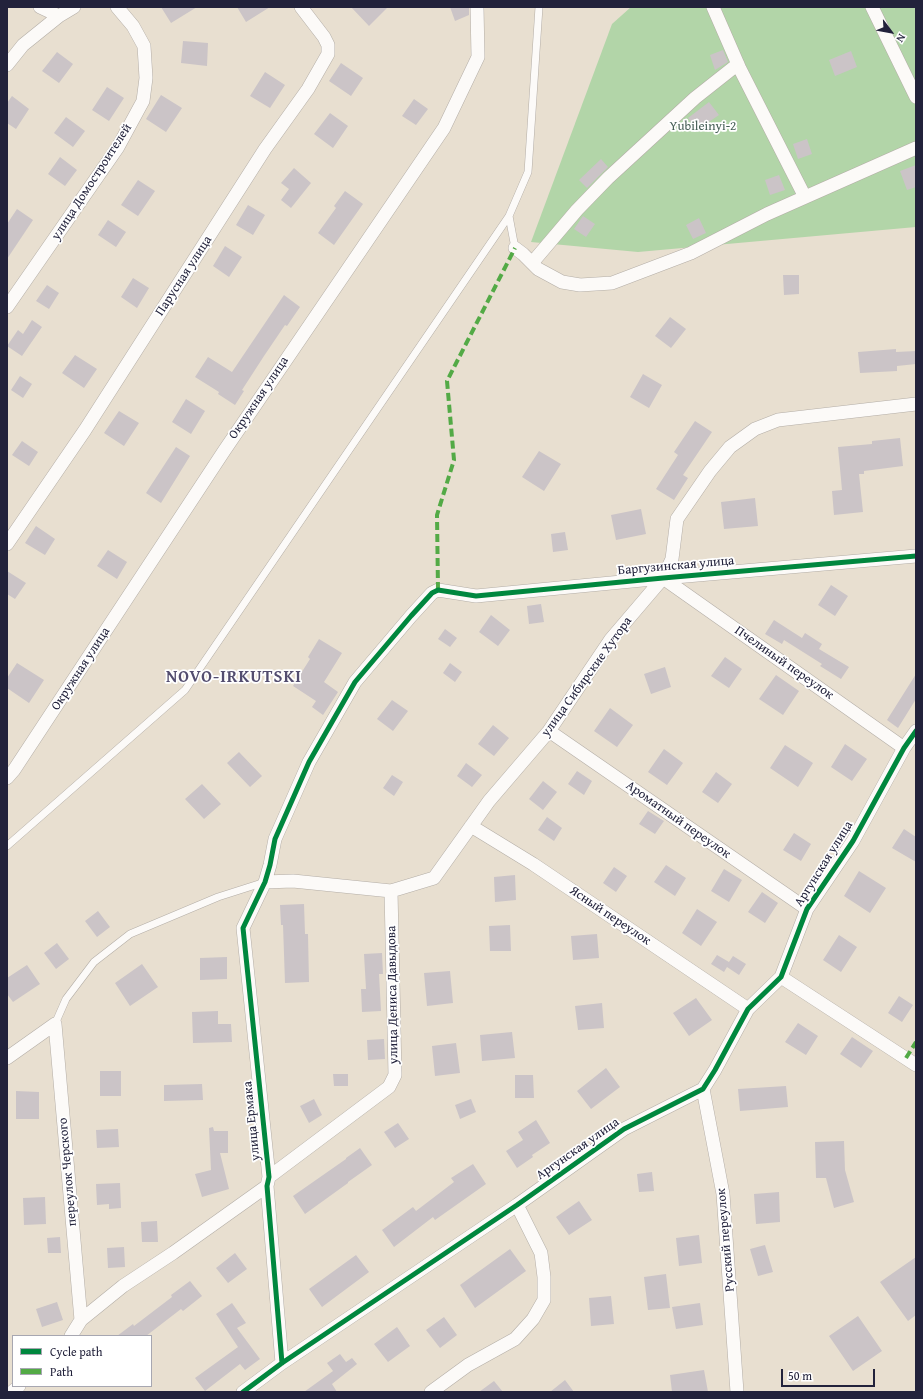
<!DOCTYPE html>
<meta charset="utf-8">
<style>
body{margin:0}
#map{position:relative;width:923px;height:1399px;overflow:hidden;background:#e8dfd0;font-family:"Gentium Book Plus",serif}
canvas{display:block}
.frame{position:absolute;inset:0;border:8px solid #22223b;pointer-events:none}
.legend{position:absolute;left:12px;top:1335px;width:140px;height:52px;box-sizing:border-box;background:#fff;border:1px solid #a7a7b1;margin:0;padding:5px 7px;list-style:none;font-size:12px;color:#22223b}
.legend li{display:flex;align-items:center;gap:8px;height:20px}
.legend b{width:20px;border:1px solid #a7a7b1}
.north{position:absolute;left:871px;top:12px;width:40px;height:40px;-webkit-text-stroke:3px #fff;paint-order:stroke;rotate:122deg;font-size:11px;font-weight:700;line-height:16px;text-align:center;color:#22223b}
.north::after{content:'';display:block;margin:auto;width:14px;height:18px;background:#22223b;clip-path:polygon(50% 0,100% 100%,50% 72%,0 100%)}
.scale{position:absolute;left:781px;top:1369px;width:94px;height:18px;box-sizing:border-box;border:2px solid #22223b;border-top:0;padding-left:5px;font-size:12px;line-height:14px;white-space:nowrap;color:#22223b;-webkit-text-stroke:3px #fff;paint-order:stroke}
</style>
<div id="map">
<canvas width="923" height="1399"></canvas>
<div class="frame"></div>
<ul class="legend">
<li><b style="height:5px;background:#00873e"></b>Cycle path</li>
<li><b style="height:5px;background:#53aa46"></b>Path</li>
</ul>
<div class="north">N</div>
<div class="scale">50 m</div>
</div>
<script>
const ctx = document.querySelector('canvas').getContext('2d');
ctx.lineJoin = 'round';
function fill(path, color) {
  ctx.fillStyle = color;
  ctx.fill(path, 'evenodd');
}
function shape(rows) {
  const path = new Path2D();
  for (const r of rows) {
    path.moveTo(r[0], r[1]);
    for (let i = 2; i < r.length; i += 2) path.lineTo(r[i], r[i + 1]);
  }
  return path;
}
function stroke(path, color, width, dash) {
  ctx.strokeStyle = color;
  ctx.lineWidth = width;
  ctx.lineCap = dash ? 'butt' : 'round';
  ctx.setLineDash(dash || []);
  ctx.stroke(path);
}
function label(font, color, halo, rows, align = 'center') {
  ctx.font = font + ' "Gentium Book Plus",serif';
  ctx.lineWidth = 3.5;
  ctx.setLineDash([]);
  ctx.textBaseline = 'middle';
  ctx.strokeStyle = halo;
  ctx.fillStyle = color;
  for (const [text, x, y, turn = 0] of rows) {
    ctx.save();
    ctx.translate(x, y);
    ctx.rotate((+turn || 0) * Math.PI / 180);
    ctx.textAlign = isNaN(turn) ? turn : align;
    if (halo) ctx.strokeText(text, 0, 0);
    ctx.fillText(text, 0, 0);
    ctx.restore();
  }
}
const green = shape([
 [631,7,916,7,916,227,638,252,531,242,612,24]
]);
const building = shape([
 [161,7,197,7,171,23],
 [237,7,270,7,246,22],
 [351,7,388,7,369,26],
 [450,7,469,7,469,15,455,21],
 [183,41,208,43,207,66,181,63],
 [723,50,728,62,715,70,710,55],
 [851,51,857,67,835,76,829,60],
 [57,52,73,64,59,83,42,71],
 [341,63,363,78,351,96,329,81],
 [265,72,285,85,270,108,250,96],
 [107,87,124,98,109,121,92,110],
 [161,95,182,108,166,132,146,119],
 [12,96,29,109,16,129,7,123,7,103],
 [414,99,428,109,416,125,402,116],
 [709,102,719,115,697,130,688,118],
 [330,113,348,126,333,148,314,134],
 [66,117,85,131,73,147,54,133],
 [807,139,812,154,798,159,793,144],
 [60,157,77,170,65,186,48,174],
 [601,159,608,167,587,188,579,180],
 [916,165,916,187,907,190,900,171],
 [294,168,311,183,291,208,281,200,289,189,281,183],
 [779,175,785,190,770,195,765,180],
 [138,180,155,191,138,216,121,205],
 [345,191,363,204,334,245,318,233,336,208,334,206],
 [248,205,265,215,253,235,236,225],
 [17,209,33,220,7,259,7,224],
 [583,216,595,224,586,237,574,229],
 [699,218,706,233,693,239,686,225],
 [108,220,126,232,116,247,98,235],
 [225,246,242,257,229,277,213,266],
 [783,275,799,275,799,294,784,295],
 [133,278,149,288,137,308,121,297],
 [47,285,59,293,49,309,36,301],
 [284,295,300,307,287,326,285,325,264,356,242,390,244,391,235,405,218,394,219,392,195,377,208,357,232,372],
 [670,317,686,329,671,348,655,336],
 [32,320,42,327,22,356,7,346,18,330,23,334],
 [896,349,896,352,916,351,916,364,897,366,897,371,860,373,858,352],
 [75,355,97,369,84,388,62,373],
 [643,374,662,385,649,408,630,397],
 [20,376,32,384,23,398,11,390],
 [186,399,205,411,191,434,172,422],
 [119,411,139,423,124,446,104,433],
 [695,421,712,432,683,475,688,478,674,500,656,489,678,455,674,452],
 [900,438,903,466,864,471,864,474,859,474,863,512,834,515,832,491,842,490,838,447,872,444,872,441],
 [22,441,38,452,29,466,12,455],
 [176,447,190,456,161,503,146,493],
 [539,451,561,464,544,491,522,477],
 [755,498,758,526,724,529,721,502],
 [641,509,646,534,616,540,611,515],
 [36,526,55,539,45,555,25,543],
 [565,532,568,550,553,552,551,534],
 [108,550,127,562,117,579,97,566],
 [7,571,26,583,15,599,7,594],
 [831,585,848,596,835,616,818,605],
 [541,604,544,622,529,624,527,606],
 [491,615,510,630,498,646,479,632],
 [774,620,802,638,805,633,822,644,819,649,849,667,841,679,820,666,822,664,784,640,782,644,765,634],
 [445,629,457,638,450,647,438,639],
 [319,639,342,653,324,682,338,692,323,715,312,707,316,701,293,686,310,659,308,657],
 [725,657,742,669,729,688,711,676],
 [17,663,44,680,29,703,7,688,7,678],
 [450,663,462,672,455,682,443,673],
 [665,667,671,687,651,694,644,674],
 [916,674,916,699,898,728,887,720],
 [776,675,799,691,783,715,759,699],
 [392,700,408,711,393,731,377,719],
 [610,708,633,725,617,747,594,731],
 [493,725,509,738,494,756,478,744],
 [845,744,867,759,852,781,831,767],
 [785,745,813,763,798,787,770,768],
 [664,749,683,763,667,785,648,772],
 [239,752,262,776,250,787,227,763],
 [466,763,482,775,472,787,457,776],
 [577,771,592,781,584,795,568,784],
 [716,772,732,784,718,803,702,792],
 [392,775,403,782,394,796,383,788],
 [543,781,557,792,543,810,529,799],
 [202,784,221,804,204,819,185,799],
 [648,811,664,821,655,834,639,824],
 [547,817,562,828,554,841,538,830],
 [904,829,916,837,916,862,892,848],
 [794,833,811,844,801,861,783,850],
 [666,865,686,878,675,896,654,882],
 [614,867,627,876,616,892,603,883],
 [724,869,742,880,729,902,711,891],
 [859,871,886,888,870,913,844,896],
 [515,875,516,900,495,902,494,877],
 [762,892,778,903,765,923,748,912],
 [304,904,305,934,308,934,309,982,285,983,283,925,281,925,280,905],
 [697,909,717,922,701,946,682,933],
 [98,911,110,927,97,937,85,921],
 [510,925,511,951,490,951,489,926],
 [597,934,599,958,573,960,571,936],
 [839,935,857,947,841,972,823,960],
 [57,943,69,959,56,969,44,953],
 [382,953,383,974,379,974,381,1011,362,1012,361,989,366,989,364,954],
 [717,955,729,962,733,956,746,964,739,975,727,967,724,972,711,964],
 [227,957,227,979,200,980,200,958],
 [142,964,158,987,130,1006,115,983],
 [27,965,40,984,13,1002,7,994,7,978],
 [450,971,453,1003,427,1006,424,973],
 [899,996,913,1005,902,1022,888,1013],
 [696,998,712,1020,689,1036,673,1013],
 [602,1003,604,1028,578,1030,575,1006],
 [218,1011,218,1024,231,1024,232,1042,193,1043,192,1012],
 [798,1023,818,1036,806,1055,785,1042],
 [512,1032,515,1058,482,1061,480,1035],
 [852,1037,873,1051,861,1068,840,1054],
 [384,1039,385,1059,368,1060,367,1040],
 [456,1043,460,1073,435,1076,432,1046],
 [606,1068,620,1087,591,1109,577,1091],
 [100,1071,121,1071,121,1096,100,1096],
 [333,1074,348,1074,348,1086,334,1086],
 [515,1075,533,1075,534,1098,515,1098],
 [202,1084,203,1100,164,1101,164,1085],
 [786,1086,788,1107,740,1111,738,1089],
 [16,1091,39,1092,39,1119,16,1119],
 [314,1099,322,1115,309,1123,300,1106],
 [471,1099,476,1112,460,1119,455,1105],
 [536,1120,550,1143,532,1155,533,1157,517,1168,506,1151,523,1140,518,1132],
 [398,1123,409,1139,395,1148,384,1132],
 [213,1127,214,1131,228,1131,228,1153,220,1153,229,1189,202,1197,195,1174,211,1170,209,1128],
 [118,1129,119,1147,97,1148,96,1130],
 [844,1141,845,1170,854,1202,834,1208,826,1178,816,1178,815,1142],
 [360,1148,372,1165,348,1182,348,1183,305,1214,293,1196,346,1159,346,1158],
 [473,1164,486,1184,435,1220,433,1217,394,1247,382,1230,413,1207,416,1211,454,1182,451,1178],
 [652,1172,654,1191,639,1192,637,1174],
 [120,1183,121,1208,109,1209,109,1204,97,1205,96,1184],
 [779,1192,780,1222,756,1224,754,1194],
 [45,1197,46,1224,24,1225,23,1198],
 [579,1201,592,1220,569,1235,556,1217],
 [157,1221,158,1242,142,1242,141,1222],
 [699,1235,702,1263,679,1266,676,1238],
 [60,1237,61,1253,48,1253,47,1238],
 [765,1245,773,1272,758,1276,750,1249],
 [124,1247,125,1267,108,1268,107,1248],
 [510,1249,526,1271,475,1308,460,1285],
 [235,1253,247,1269,228,1283,216,1268],
 [356,1255,369,1272,322,1307,309,1289],
 [916,1257,916,1315,908,1321,880,1282],
 [666,1274,670,1308,648,1310,644,1277],
 [190,1281,202,1296,183,1311,181,1309,146,1336,117,1336,133,1324,134,1326,172,1297,171,1295],
 [611,1296,614,1324,591,1326,589,1298],
 [57,1302,63,1320,42,1327,36,1309],
 [232,1303,246,1323,237,1328,260,1359,245,1370,240,1364,205,1391,195,1378,238,1347,216,1314],
 [700,1303,703,1325,676,1329,672,1307],
 [858,1316,882,1351,853,1371,829,1336],
 [444,1317,457,1335,440,1348,426,1330],
 [397,1327,410,1346,388,1362,374,1344],
 [340,1354,346,1362,352,1358,357,1364,332,1384,337,1392,304,1392,333,1371,327,1363],
 [704,1370,708,1392,672,1392,670,1375],
 [565,1380,574,1392,550,1392],
 [494,1381,503,1392,479,1392]
]);
const service = shape([
 [515,248,509,216,528,172,539,7],
 [7,846,185,690,509,216],
 [55,1024,66,999,94,962,130,934,218,897,265,882]
]);
const minor = shape([
 [40,7,59,16],
 [713,7,740,69,805,197],
 [872,7,916,97],
 [7,65,23,45,59,16,74,7],
 [515,248,523,254,538,269,562,282,580,285,612,283,691,253,767,214,916,148],
 [532,263,577,210,608,178,695,98,738,64],
 [7,307,118,147,143,101,146,78,144,46,133,26,117,7],
 [7,544,85,430,265,149,308,89,328,54,328,45,324,37,301,7],
 [663,578,904,748],
 [549,731,807,909],
 [7,778,14,770,224,451,444,128,478,57,477,7],
 [471,826,533,864,748,1009],
 [265,882,293,881,391,891],
 [781,977,916,1065],
 [55,1024,81,1320],
 [7,1058,55,1024],
 [703,1089,723,1194,737,1392],
 [269,1177,389,1087,395,1075,391,891,434,878,489,801,549,731,611,639,663,578,672,559,677,519,710,471,730,447,755,429,778,420,916,404],
 [71,1336,81,1320,123,1286,173,1253,267,1186],
 [282,1363,267,1186,269,1177,243,928,265,882,270,865,275,839,309,762,355,682,411,616,432,593,438,590,476,596,663,578,916,556],
 [12,1392,19,1386],
 [243,1392,282,1363,517,1205,624,1129,703,1089,715,1070,748,1009,781,977,807,909,853,841,904,748,916,731],
 [431,1392,468,1365,515,1339,533,1319,544,1300,544,1277,541,1253,517,1205]
]);
const quiet = shape([
 [438,590,437,515,454,460,447,381,515,248],
 [906,1058,916,1042]
]);
const cycleway = shape([
 [282,1363,267,1186,269,1177,243,928,265,882,270,865,275,839,309,762,355,682,411,616,432,593,438,590,476,596,663,578,916,556],
 [243,1392,282,1363,517,1205,624,1129,703,1089,715,1070,748,1009,781,977,807,909,853,841,904,748,916,731]
]);
const parkNames = [
 ["Yubileinyi-2",703,127]
];
const streetNames = [
 ["улица Домостроителей",92,182,-57],
 ["Парусная улица",184,276,-57],
 ["Окружная улица",259,398,-56],
 ["Баргузинская улица",676,566,-5],
 ["Пчелиный переулок",784,663,35],
 ["Окружная улица",81,669,-57],
 ["улица Сибирские Хутора",587,677,-54],
 ["Ароматный переулок",678,820,35],
 ["Аргунская улица",824,864,-58],
 ["Ясный переулок",610,916,34],
 ["улица Дениса Давыдова",393,995,-91],
 ["улица Ермака",252,1121,-96],
 ["Аргунская улица",578,1149,-35],
 ["переулок Черского",68,1172,-95],
 ["Русский переулок",726,1240,-95]
];
const districtNames = [
 ["NOVO-IRKUTSKI",234,678]
];
fill(green, '#b2d5a8');
fill(building, '#cbc4c7');
stroke(service, '#b3ada6', 8);
stroke(minor, '#b3ada6', 14);
stroke(service, '#fcfaf8', 7);
stroke(minor, '#fcfaf8', 13);
stroke(quiet, '#53aa46', 4, [8, 4]);
stroke(cycleway, '#00873e', 5);
label('13px', '#455e56', '#fff', parkNames);
label('13px', '#22223b', '#fff', streetNames);
ctx.letterSpacing = '1px';
label('bold 17px', '#534d6f', '#fff', districtNames);
ctx.letterSpacing = '0px';
</script>
